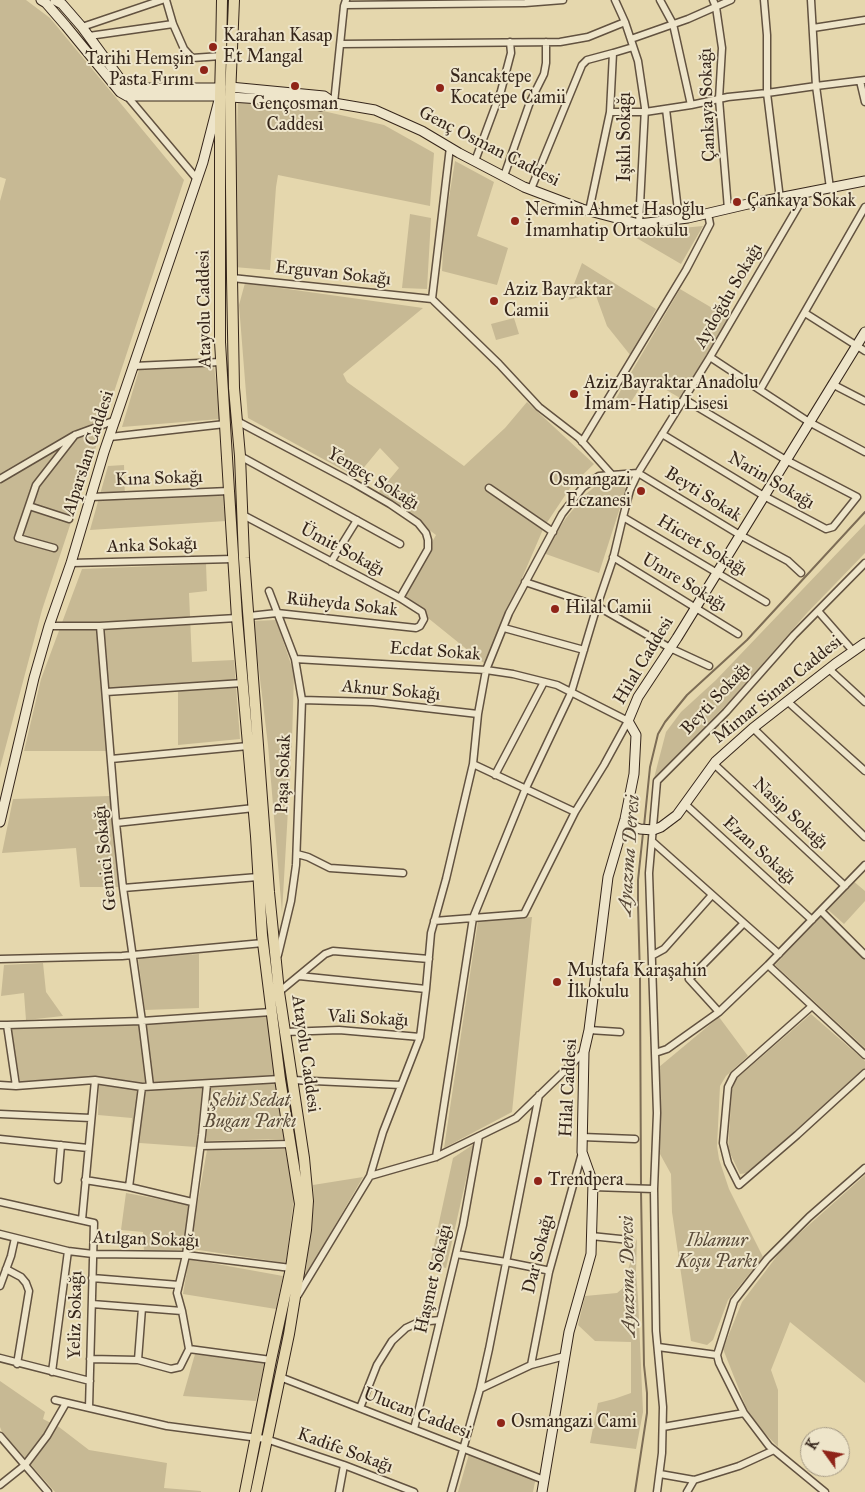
<!DOCTYPE html>
<meta charset="utf-8">
<style>
body{margin:0}
#map{position:relative;width:865px;height:1492px;overflow:hidden;background:#e5d7ad;font-family:"IM FELL Great Primer",serif}
canvas{display:block}
.north{position:absolute;left:800px;top:1427px;width:50px;height:50px;box-sizing:border-box;background:#eee5ca;border:1px solid #a49984;border-radius:50%;rotate:302deg;font-size:14px;font-weight:700;line-height:20px;text-align:center;color:#36261b}
.north::after{content:'';display:block;margin:auto;width:18px;height:22px;background:#8f2418;clip-path:polygon(50% 0,100% 100%,50% 72%,0 100%)}
</style>
<div id="map">
<canvas width="865" height="1492"></canvas>
<div class="north">K</div>
</div>
<script>
const ctx = document.querySelector('canvas').getContext('2d');
ctx.lineJoin = 'round';
function fill(path, color) {
  ctx.fillStyle = color;
  ctx.fill(path, 'evenodd');
}
function shape(rows) {
  const path = new Path2D();
  for (const r of rows) {
    path.moveTo(r[0], r[1]);
    for (let i = 2; i < r.length; i += 2) path.lineTo(r[i], r[i + 1]);
  }
  return path;
}
function stroke(path, color, width, dash) {
  ctx.strokeStyle = color;
  ctx.lineWidth = width;
  ctx.lineCap = dash ? 'butt' : 'round';
  ctx.setLineDash(dash || []);
  ctx.stroke(path);
}
function label(font, color, halo, rows, align = 'center') {
  ctx.font = font + ' "IM FELL Great Primer",serif';
  ctx.lineWidth = 4;
  ctx.setLineDash([]);
  ctx.textBaseline = 'middle';
  ctx.strokeStyle = halo;
  ctx.fillStyle = color;
  for (const [text, x, y, turn = 0] of rows) {
    ctx.save();
    ctx.translate(x, y);
    ctx.rotate((+turn || 0) * Math.PI / 180);
    ctx.textAlign = isNaN(turn) ? turn : align;
    if (halo) ctx.strokeText(text, 0, 0);
    ctx.fillText(text, 0, 0);
    ctx.restore();
  }
}
const green = shape([
 [0,0,26,0,50,18,184,180,42,610,0,768,0,201,6,179,0,177],
 [238,97,310,108,384,125,434,153,430,206,278,175,276,187,270,270,234,267],
 [455,161,494,182,477,236,508,248,497,285,442,271,444,228],
 [410,214,431,218,427,289,402,288],
 [703,226,681,264,628,233],
 [582,263,656,309,631,356,607,326,595,293,568,300],
 [245,283,423,308,343,374,347,382,464,466,505,428,527,402,594,464,572,485,544,527,485,664,402,597,436,535,379,492,399,468,380,448,356,477,248,418,239,305],
 [680,289,729,318,680,398,646,378,626,410,611,407],
 [514,318,519,334,496,340,491,324],
 [214,365,220,419,122,427,139,370],
 [124,465,125,500,226,494,226,521,90,530,108,466],
 [613,479,622,484,626,489,599,573,543,553,566,518,586,494,603,480],
 [865,524,865,553,807,613,730,701,654,778,666,732,681,712,716,680],
 [206,564,207,591,189,593,192,662,234,660,240,739,178,745,178,684,102,689,108,751,24,751,41,679,82,569],
 [276,620,294,673,292,741,282,913,268,745,253,621],
 [110,796,119,887,80,887,76,848,2,853,13,799],
 [852,880,865,891,865,901,844,924,826,908],
 [822,915,865,958,865,1048,775,965],
 [532,917,512,1112,444,1148,478,921],
 [199,954,199,1008,145,1010,138,958],
 [43,963,46,992,63,1016,26,1020,24,993,1,996,4,965],
 [266,1012,275,1075,203,1080,196,1147,140,1143,130,1141,132,1118,98,1115,99,1076,20,1082,11,1028],
 [811,1014,865,1061,865,1069,748,1173,740,1174,728,1149,732,1090,736,1079],
 [719,1017,748,1056,726,1076,720,1086,717,1146,719,1159,729,1189,763,1257,728,1300,713,1340,707,1345,691,1341,672,1212,671,1174,660,1154,659,1067],
 [276,1082,285,1139,206,1141,211,1087],
 [474,1144,446,1268,430,1264,453,1158],
 [285,1149,294,1197,286,1263,192,1249,144,1252,143,1232,121,1230,126,1193,197,1206,207,1150],
 [865,1175,865,1383,790,1322,771,1370,778,1390,778,1447,757,1425,746,1407,723,1349,742,1302,783,1248],
 [363,1177,305,1277,314,1204,313,1185],
 [637,1238,636,1272,638,1298,643,1412,636,1449,590,1443,598,1403,614,1399,631,1393,631,1342,595,1341,578,1325,585,1296,617,1293,623,1288],
 [189,1259,283,1276,276,1309,183,1294],
 [195,1354,265,1363,256,1401,183,1396],
 [0,1381,45,1412,43,1419,59,1427,89,1450,167,1463,164,1488,201,1491,201,1492,55,1492,2,1432,0,1427],
 [469,1454,536,1477,533,1492,458,1492]
]);
const stream = shape([
 [644,826,650,767,658,734,665,722,687,695,747,640,865,512],
 [641,1186,640,977,638,904,638,880,643,833],
 [635,1492,647,1413,647,1393,644,1365,643,1309,641,1191]
]);
const street = shape([
 [166,0,173,24,184,49,192,58,221,56],
 [660,0,673,24,691,105],
 [713,0,716,7,722,48,719,99,728,209],
 [764,0,767,35,767,93,780,199],
 [811,0,816,86,865,80],
 [345,5,525,3,563,0],
 [625,22,638,61,645,108,639,224],
 [82,27,162,0],
 [813,28,865,20],
 [89,36,173,24],
 [631,39,688,19,731,0],
 [341,44,560,42,588,37,625,22,615,0],
 [633,47,613,53,610,112,645,112,691,105,728,97,767,93,816,86,830,188],
 [860,81,865,102],
 [128,94,127,96,197,179],
 [334,103,344,6,346,0],
 [666,109,679,219],
 [450,147,432,299,499,364,539,407,579,438,612,475],
 [475,161,501,91,511,53,510,42],
 [504,176,530,102,544,74,546,63,546,42],
 [531,189,582,65,587,60,613,53],
 [589,211,610,112],
 [232,278,432,299],
 [805,313,865,351],
 [710,357,760,390,865,207],
 [134,366,221,362],
 [832,384,865,401],
 [760,390,809,422,865,452],
 [237,421,352,482,390,504,418,523,426,533,428,540,428,549,400,598],
 [662,434,764,496,826,529,833,527,857,497,786,460,684,399],
 [110,437,225,424],
 [582,442,686,270,710,224,708,214],
 [240,456,400,544],
 [0,479,75,435,116,420],
 [489,488,553,532],
 [91,497,229,491],
 [29,506,69,519],
 [243,515,400,598,422,612,424,619,420,626,416,628,277,613,249,616],
 [623,517,766,602],
 [54,548,18,538,36,485,75,435],
 [613,557,738,634],
 [331,562,357,520],
 [71,563,233,559],
 [525,582,597,606,670,648,709,666],
 [269,591,295,659,302,700,296,865,291,901,278,955],
 [818,611,853,651],
 [49,626,100,626,237,618],
 [100,626,116,823,123,888,142,1021,150,1086],
 [504,628,584,650],
 [295,659,486,670,513,674,557,685,628,721,604,765,575,812,524,914,434,921],
 [829,669,865,702],
 [106,692,243,683],
 [302,700,373,702,478,714],
 [787,701,865,771],
 [753,728,865,837],
 [111,759,248,746],
 [473,764,575,812],
 [714,764,845,886],
 [495,775,544,682],
 [685,804,812,920],
 [116,823,254,808],
 [653,842,744,923,689,979,719,1012],
 [297,854,308,857,330,868,403,873],
 [123,888,258,877],
 [821,911,865,955],
 [744,923,779,954],
 [653,955,664,949,712,895],
 [0,959,122,956,263,943],
 [768,965,865,1055],
 [299,976,426,989],
 [279,992,325,954,333,951,429,959],
 [812,1006,734,1075,728,1087,723,1143,728,1163,739,1185,797,1135,865,1073],
 [0,1025,7,1025,16,1086],
 [7,1025,142,1021,271,1012],
 [589,1030,620,1032],
 [285,1032,339,1030,420,1037],
 [655,1053,667,1049,719,1012,768,965,865,865],
 [292,1080,401,1085],
 [207,1084,202,1135,186,1255,177,1293,182,1311,189,1349,271,1360],
 [0,1085,16,1086,95,1080,142,1087,280,1079],
 [539,1095,489,1349,480,1389,531,1365,565,1356],
 [0,1114,91,1118],
 [582,1137,635,1139],
 [0,1139,88,1148],
 [201,1146,290,1144],
 [436,1157,473,918,525,790,571,693,597,606,613,559,623,517,630,490,638,473,710,357,806,193],
 [370,1176,383,1132,420,1037,426,989,431,933,446,879,473,764,478,714,486,670,509,613,562,514,583,487,599,476,638,473,740,535,788,561,801,573],
 [58,1180,61,1145],
 [85,1180,129,1187,192,1202],
 [129,1187,142,1087],
 [593,1187,654,1189],
 [0,1202,94,1223,89,1408],
 [82,1220,95,1080],
 [0,1234,68,1251,93,1254,186,1255,291,1268],
 [591,1236,630,1240],
 [456,1254,506,1262,546,1270,549,1272],
 [6,1269,21,1277,26,1283,29,1291,17,1364],
 [92,1278,179,1285],
 [0,1286,11,1256,15,1238],
 [298,1295,370,1176,436,1157,516,1118,584,1052],
 [92,1304,182,1311],
 [142,1308,138,1360,171,1369,180,1367,189,1349],
 [658,1347,717,1355,734,1301,767,1259,809,1217,865,1168],
 [0,1358,90,1381],
 [90,1359,138,1360],
 [531,1365,549,1272,582,1153],
 [52,1372,68,1251],
 [280,1377,544,1480],
 [55,1400,167,1426,266,1439,344,1465,414,1492],
 [360,1408,377,1365,392,1341,406,1328,419,1322,440,1320],
 [744,1413,769,1446,825,1492],
 [663,1427,744,1413,719,1363,717,1355],
 [414,1429,463,1225,479,1136],
 [0,1436,48,1492],
 [660,1474,694,1480,739,1466,774,1450],
 [0,1485,25,1465,47,1436,66,1403],
 [339,1492,344,1465],
 [451,1492,480,1389],
 [657,1492,662,1453,663,1407,656,1331,654,1189,657,1113,649,873,657,781,726,712,794,635,865,563],
 [687,1492,694,1480]
]);
const secondary = shape([
 [55,0,62,4,82,27,126,87,129,88,220,88],
 [230,87,324,96,334,103,375,110,422,131,459,153,524,187,582,209,639,224,688,218,748,204,865,181],
 [230,97,293,101,321,106,334,103],
 [0,822,34,678,49,626,71,563,104,452,203,162,220,96,127,96,120,92,66,26,46,3,41,0],
 [624,824,640,829,653,830,661,827,677,815,716,761,753,728,835,664,865,643],
 [542,1492,569,1332,591,1254,593,1183,582,1152,584,1052,589,1030,608,877,625,819,634,774,636,735,628,721,638,697,677,638,865,332]
]);
const primary = shape([
 [222,0,221,56,220,96,220,342,229,491,237,618,256,836,262,935,280,1079,300,1204,291,1268,271,1360,245,1492],
 [234,0,230,97,232,278,234,388,240,456,244,558,269,892,279,992,304,1158,308,1201,306,1230,289,1334,256,1492]
]);
const markers = [
 [213,47,5,"#8f2418"],
 [204,70,5,"#8f2418"],
 [295,86,5,"#8f2418"],
 [440,88,5,"#8f2418"],
 [737,202,5,"#8f2418"],
 [515,221,5,"#8f2418"],
 [494,301,5,"#8f2418"],
 [574,394,5,"#8f2418"],
 [641,491,5,"#8f2418"],
 [555,609,5,"#8f2418"],
 [557,982,5,"#8f2418"],
 [538,1181,5,"#8f2418"],
 [501,1423,5,"#8f2418"]
];
const poiNames = [
 ["Karahan Kasap",223,37],
 ["Et Mangal",223,58],
 ["Tarihi Hemşin",194,60,"right"],
 ["Pasta Fırını",194,81,"right"],
 ["Sancaktepe",450,78],
 ["Kocatepe Camii",450,99],
 ["Gençosman",295,105,"center"],
 ["Caddesi",295,126,"center"],
 ["Çankaya Sokak",747,202],
 ["Nermin Ahmet Hasoğlu",525,211],
 ["İmamhatip Ortaokulu",525,232],
 ["Aziz Bayraktar",504,291],
 ["Camii",504,312],
 ["Aziz Bayraktar Anadolu",584,384],
 ["İmam-Hatip Lisesi",584,405],
 ["Osmangazi",631,481,"right"],
 ["Eczanesi",631,502,"right"],
 ["Hilal Camii",565,609],
 ["Mustafa Karaşahin",567,972],
 ["İlkokulu",567,993],
 ["Trendpera",548,1181],
 ["Osmangazi Cami",511,1423]
];
const streetNames = [
 ["Çankaya Sokağı",708,105,-92],
 ["Işıklı Sokağı",626,137,-90],
 ["Genç Osman Caddesi",489,147,27],
 ["Erguvan Sokağı",333,274,6],
 ["Aydoğdu Sokağı",729,296,-60],
 ["Atayolu Caddesi",205,309,-91],
 ["Alparslan Caddesi",89,453,-72],
 ["Kına Sokağı",159,479,-2],
 ["Yengeç Sokağı",373,479,31],
 ["Narin Sokağı",771,481,30],
 ["Beyti Sokak",703,495,32],
 ["Anka Sokağı",152,546,-2],
 ["Hicret Sokağı",702,546,31],
 ["Ümit Sokağı",342,550,28],
 ["Umre Sokağı",684,583,31],
 ["Rüheyda Sokak",342,605,6],
 ["Ecdat Sokak",435,652,4],
 ["Hilal Caddesi",644,661,-59],
 ["Mimar Sinan Caddesi",778,690,-39],
 ["Aknur Sokağı",391,691,5],
 ["Beyti Sokağı",716,699,-47],
 ["Paşa Sokak",284,774,-88],
 ["Nasip Sokağı",790,814,43],
 ["Ezan Sokağı",759,851,42],
 ["Gemici Sokağı",106,858,-96],
 ["Vali Sokağı",368,1019,3],
 ["Atayolu Caddesi",305,1054,82],
 ["Hilal Caddesi",569,1088,-87],
 ["Atılgan Sokağı",146,1240,2],
 ["Dar Sokağı",539,1254,-76],
 ["Haşmet Sokağı",434,1279,-77],
 ["Yeliz Sokağı",76,1315,-89],
 ["Ulucan Caddesi",417,1414,21],
 ["Kadife Sokağı",345,1451,20]
];
const parkNames = [
 ["Şehit Sedat",250,1102],
 ["Bugan Parkı",250,1123],
 ["Ihlamur",717,1242],
 ["Koşu Parkı",717,1263]
];
const waterNames = [
 ["Ayazma Deresi",630,855,-86],
 ["Ayazma Deresi",629,1276,-91]
];
fill(green, '#c7b994');
stroke(stream, '#7c6c55', 2);
stroke(street, '#625240', 9);
stroke(secondary, '#36261b', 11);
stroke(primary, '#36261b', 12);
stroke(street, '#eee5ca', 6);
stroke(secondary, '#eee5ca', 9);
stroke(primary, '#e5d7ad', 10);
for (const [x, y, r, color] of markers) {
  const dot = new Path2D();
  dot.arc(x, y, r, 0, 2 * Math.PI);
  ctx.fillStyle = color;
  ctx.fill(dot);
  stroke(dot, '#eee5ca', 2);
}
label('18px', '#36261b', '#eee5ca', poiNames, 'left');
label('18px', '#36261b', '#eee5ca', streetNames);
label('italic 18px', '#5a4b39', '#eee5ca', parkNames);
label('italic 19px', '#594938', '#eee5ca', waterNames);
</script>
